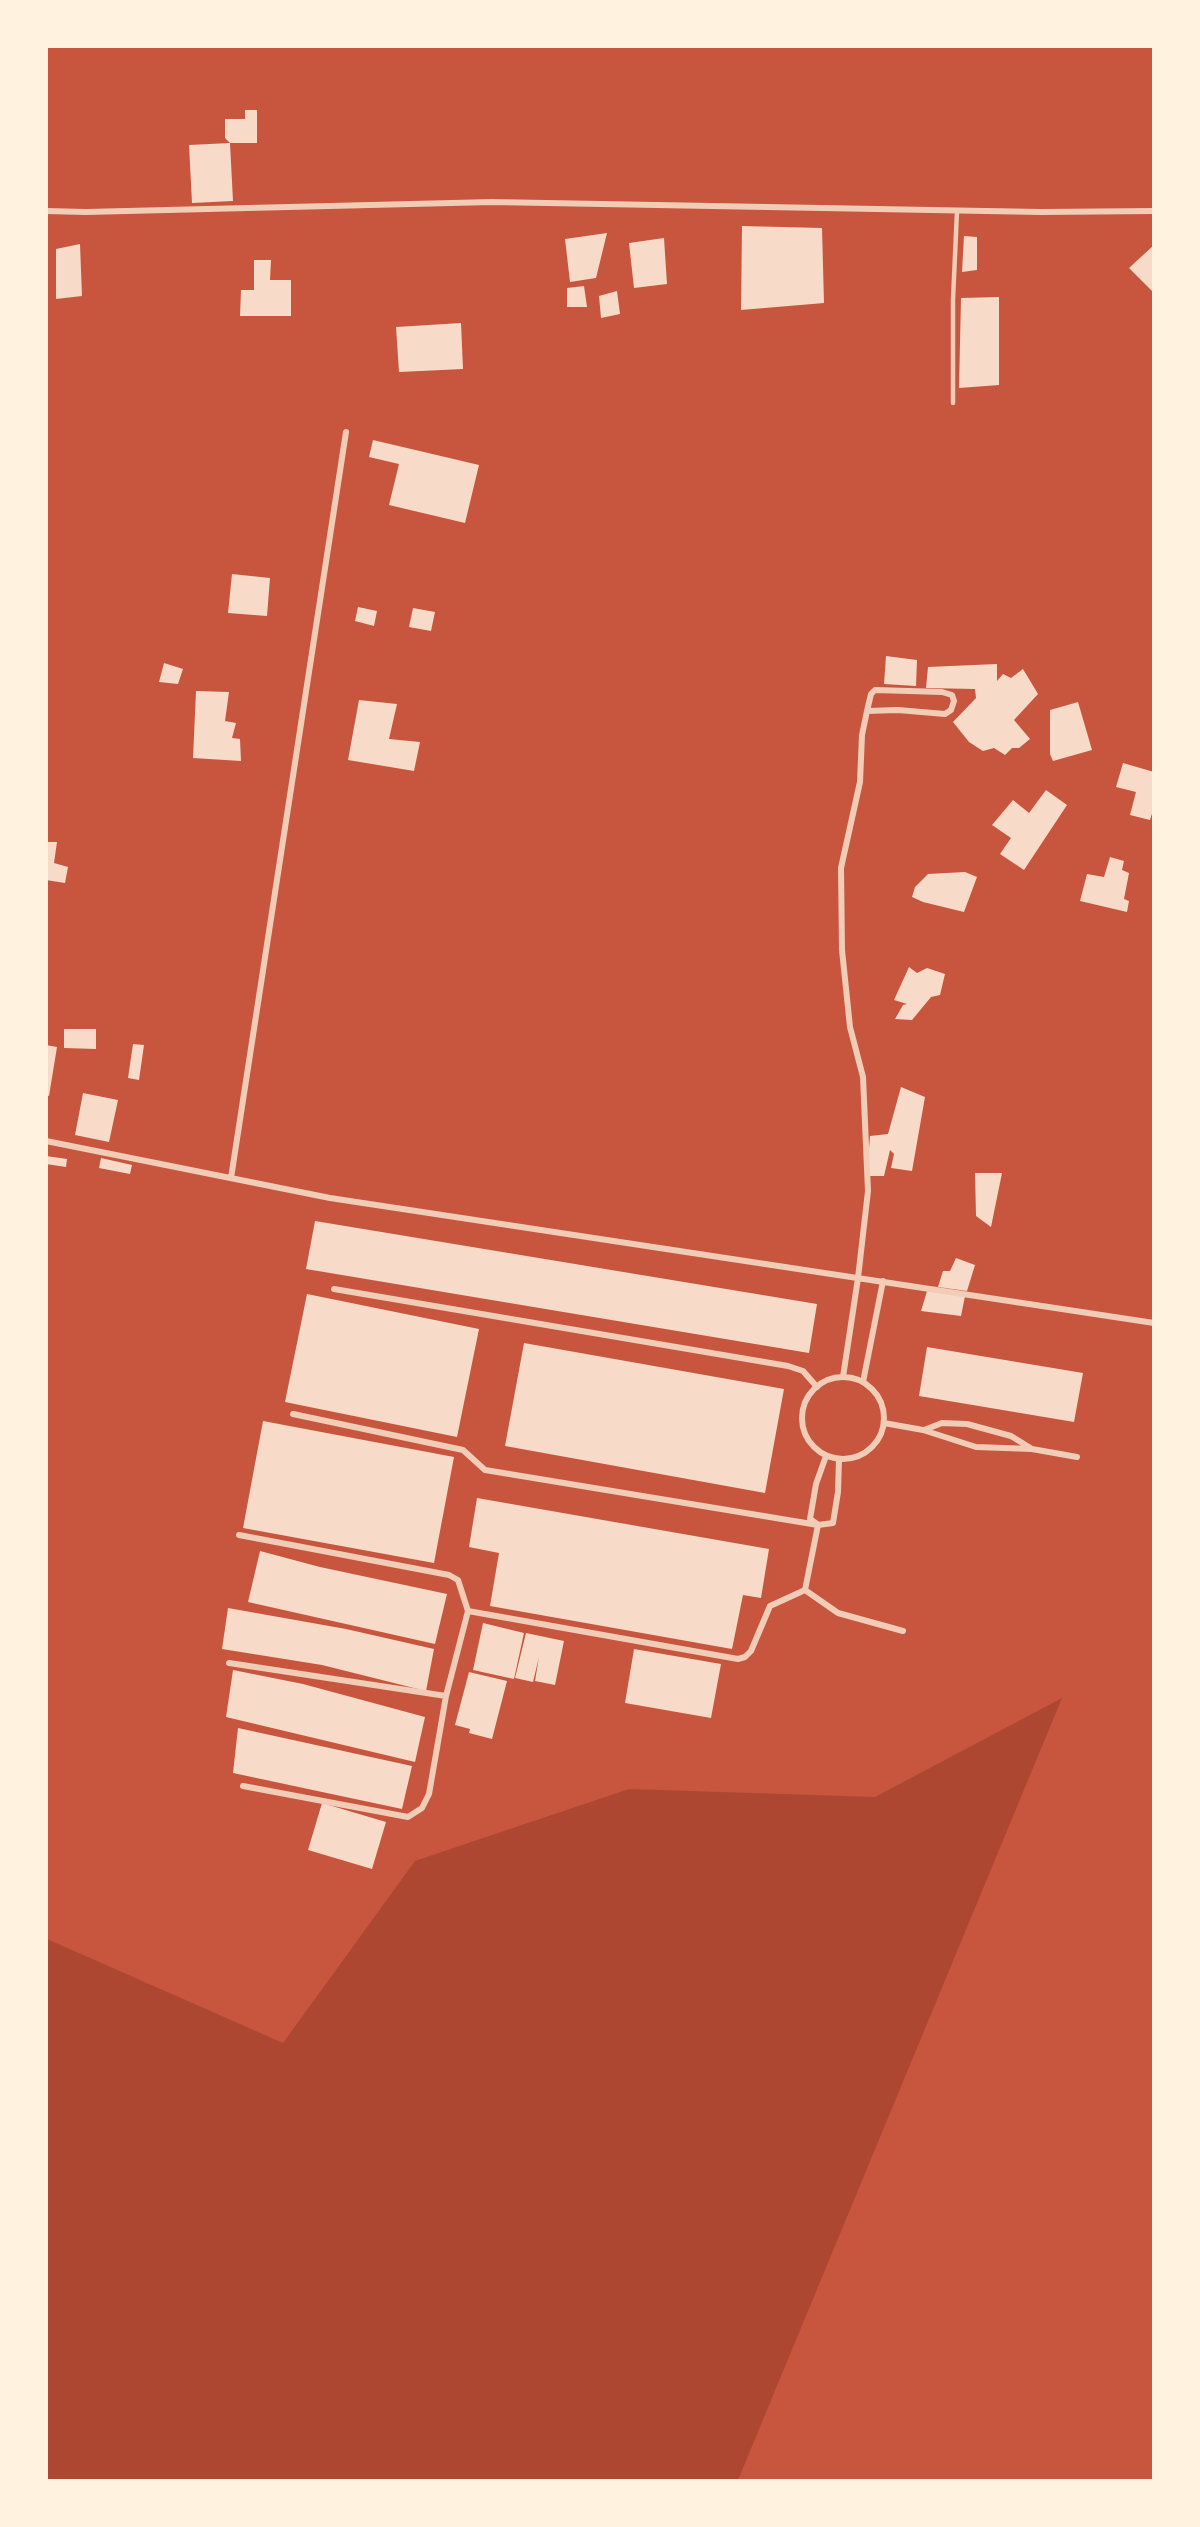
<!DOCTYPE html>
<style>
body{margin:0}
#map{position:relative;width:1200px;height:2527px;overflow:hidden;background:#c8553d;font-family:"Archivo Narrow",sans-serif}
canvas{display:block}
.frame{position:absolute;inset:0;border:48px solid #fff3e0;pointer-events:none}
</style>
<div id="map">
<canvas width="1200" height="2527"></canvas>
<div class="frame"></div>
</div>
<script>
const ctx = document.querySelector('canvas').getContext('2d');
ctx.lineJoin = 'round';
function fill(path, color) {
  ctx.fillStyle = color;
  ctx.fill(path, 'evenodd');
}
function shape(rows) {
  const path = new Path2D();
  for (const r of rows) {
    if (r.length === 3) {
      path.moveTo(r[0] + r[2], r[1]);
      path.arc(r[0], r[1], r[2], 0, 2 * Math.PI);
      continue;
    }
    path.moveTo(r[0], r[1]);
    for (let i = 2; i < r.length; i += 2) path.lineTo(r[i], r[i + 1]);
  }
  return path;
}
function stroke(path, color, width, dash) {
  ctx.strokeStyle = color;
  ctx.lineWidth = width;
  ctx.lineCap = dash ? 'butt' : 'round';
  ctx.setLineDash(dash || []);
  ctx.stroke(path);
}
const green = shape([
 [1062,1698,738,2480,47,2480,47,1939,283,2043,415,1861,629,1789,875,1797]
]);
const building = shape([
 [245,110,257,110,257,143,230,143,225,138,225,119,245,119],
 [230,143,233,201,192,203,189,145],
 [742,226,822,228,824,303,741,310],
 [607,233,596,278,570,282,565,239],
 [964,236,977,237,977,270,962,272],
 [664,238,667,284,634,288,629,243],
 [80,244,82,296,56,299,56,249],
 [1154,245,1154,293,1129,268],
 [254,260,271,260,270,280,291,280,291,316,240,316,241,290,254,290],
 [584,286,587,307,567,307,567,288],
 [617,291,620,314,601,318,599,296],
 [999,297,999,385,959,388,961,298],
 [461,323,463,369,399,372,396,327],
 [373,440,479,465,465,523,389,505,399,464,369,457],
 [232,574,270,578,267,616,228,613],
 [358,607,377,611,374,626,355,621],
 [413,608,435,612,431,631,409,627],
 [886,656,917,660,916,686,884,684],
 [164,663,183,669,178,684,159,682],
 [997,664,997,681,1003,674,1011,678,1023,669,1038,694,1014,720,1030,739,1019,748,1012,748,1005,755,994,748,983,751,969,742,953,722,976,698,975,689,926,688,928,667],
 [196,691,229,692,225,721,236,723,232,738,240,739,241,761,193,758],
 [359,700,397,704,389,739,420,742,414,771,348,760],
 [1078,702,1092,750,1053,761,1050,754,1050,710],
 [1123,763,1154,772,1154,807,1150,820,1130,815,1136,792,1116,787],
 [1046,790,1067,805,1024,870,1000,854,1011,838,992,825,1013,800,1029,813],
 [46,842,57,842,54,863,68,867,65,883,46,880],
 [1110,857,1124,861,1122,870,1129,873,1124,899,1129,901,1127,912,1080,901,1087,874,1104,877],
 [965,872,977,877,964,912,923,902,912,897,915,887,928,874],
 [909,967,917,973,927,968,945,974,940,995,931,997,912,1020,895,1019,903,1005,907,1004,894,1000],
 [64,1029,96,1029,96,1049,64,1048],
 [133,1044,144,1045,139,1080,128,1078],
 [46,1045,57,1047,49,1096,46,1095],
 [901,1087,925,1097,912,1171,891,1168,894,1154,890,1150,884,1176,867,1176,870,1136,888,1134],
 [83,1093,118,1100,109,1142,75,1135],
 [46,1156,67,1159,66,1167,46,1164],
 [101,1158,132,1165,130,1174,99,1168],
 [975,1173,1002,1173,991,1227,976,1216],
 [315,1221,817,1304,809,1353,306,1269],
 [956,1258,975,1265,967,1291,938,1287,943,1271,950,1271],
 [927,1291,965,1296,961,1316,921,1311],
 [307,1294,479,1329,457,1437,285,1402],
 [524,1343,784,1389,765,1493,505,1446],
 [927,1347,1083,1373,1074,1422,919,1396],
 [263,1421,454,1457,434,1563,243,1528],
 [477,1498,769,1549,761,1598,743,1595,732,1649,490,1606,499,1553,469,1547],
 [260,1551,320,1567,447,1594,435,1644,248,1602],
 [228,1608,346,1629,434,1649,426,1691,322,1665,222,1649],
 [483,1623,524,1633,514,1679,473,1670],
 [526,1633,564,1641,555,1685,535,1681,539,1657,533,1682,515,1678],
 [634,1649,721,1664,711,1718,625,1703],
 [233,1670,303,1684,425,1717,415,1762,226,1717],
 [469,1672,507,1681,492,1739,469,1733,470,1729,455,1725],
 [238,1728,412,1766,402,1809,233,1773],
 [322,1803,386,1822,372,1869,308,1850]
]);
const service = shape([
 [953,403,953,300,957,211]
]);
const minor = shape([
 [46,211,86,212,492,202,1041,212,1154,211],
 [46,1141,330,1198,1154,1323],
 [231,1178,346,432],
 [334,1289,788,1366,803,1371,817,1387],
 [843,1377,858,1278,868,1191,863,1077,850,1027,842,950,841,868,860,782,862,735,867,711,871,694,875,690,942,692,952,695,954,701,951,710,945,714,898,710,867,711],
 [843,1418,41],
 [863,1382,883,1281],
 [293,1414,463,1450,485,1470,818,1525,833,1523,838,1492,839,1459],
 [884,1423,923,1430,976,1447,1032,1449,1077,1457],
 [924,1430,942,1423,967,1424,1011,1436,1032,1449],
 [817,1524,810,1519,816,1484,826,1456],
 [239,1535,449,1575,458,1580,468,1611],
 [805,1590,838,1613,903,1631],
 [229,1663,446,1696],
 [243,1786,408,1817,422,1808,429,1794,446,1696,468,1611,738,1659,745,1657,751,1651,770,1606,805,1590,818,1525]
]);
fill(green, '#ae4732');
fill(building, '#f7dbc8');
stroke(service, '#f1ccb7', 4.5);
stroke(minor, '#f1ccb7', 6);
</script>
